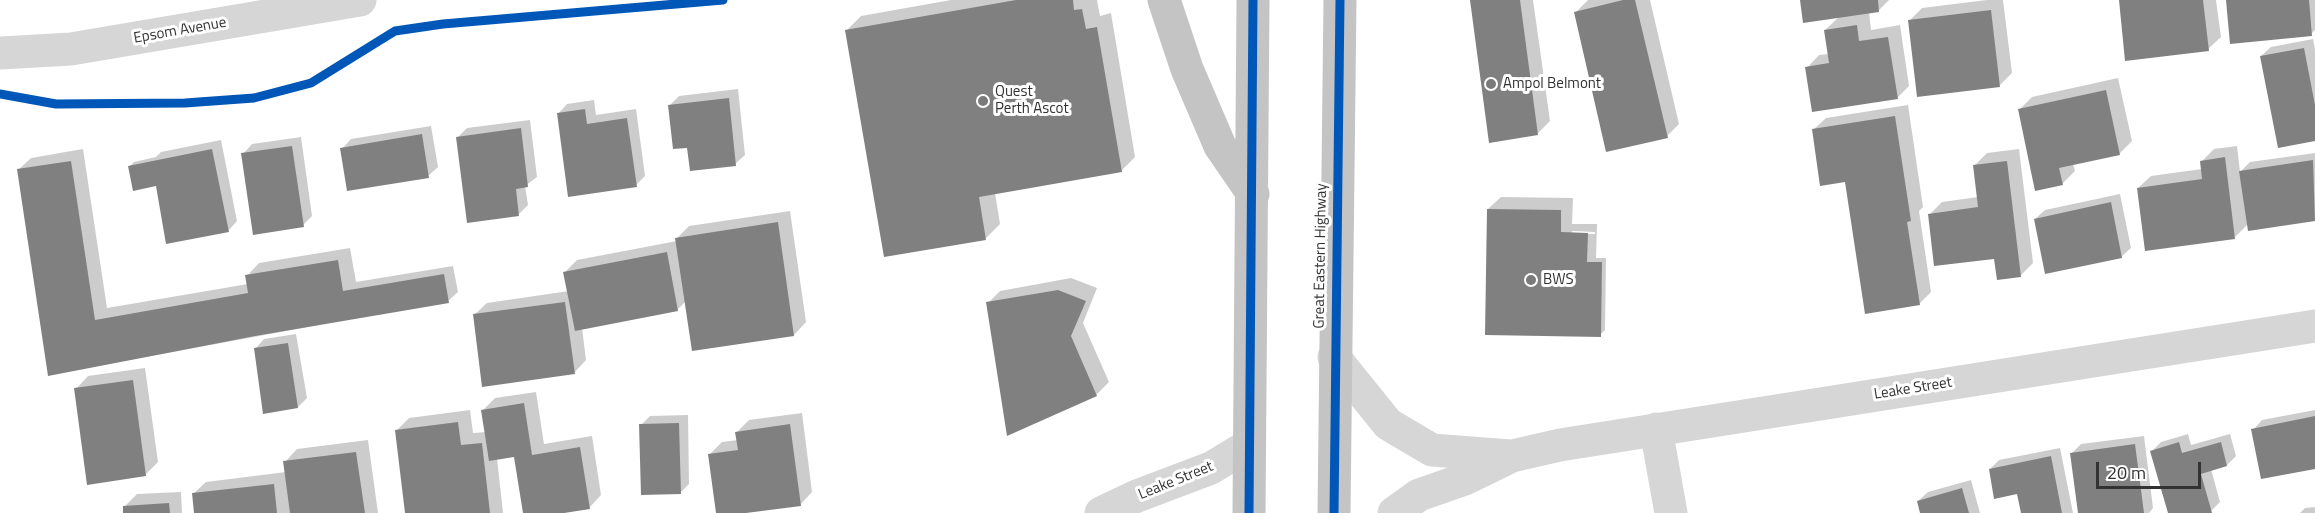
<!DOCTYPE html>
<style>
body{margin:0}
#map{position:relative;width:2315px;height:513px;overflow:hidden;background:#fff;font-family:"Titillium Web",sans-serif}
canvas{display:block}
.scale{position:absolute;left:2096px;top:462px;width:105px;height:27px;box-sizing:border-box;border:3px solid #323232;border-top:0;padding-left:8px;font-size:18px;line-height:21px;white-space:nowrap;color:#323232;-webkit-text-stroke:4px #fff;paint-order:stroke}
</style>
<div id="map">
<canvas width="2315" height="513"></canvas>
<div class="scale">20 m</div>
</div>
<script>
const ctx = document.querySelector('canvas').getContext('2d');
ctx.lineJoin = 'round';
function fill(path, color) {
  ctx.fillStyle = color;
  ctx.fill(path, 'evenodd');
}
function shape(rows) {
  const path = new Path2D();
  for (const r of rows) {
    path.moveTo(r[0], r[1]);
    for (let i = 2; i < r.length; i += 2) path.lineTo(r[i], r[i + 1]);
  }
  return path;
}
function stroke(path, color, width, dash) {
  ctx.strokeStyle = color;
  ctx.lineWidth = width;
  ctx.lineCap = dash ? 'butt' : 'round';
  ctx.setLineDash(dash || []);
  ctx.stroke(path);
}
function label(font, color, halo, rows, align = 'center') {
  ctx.font = font + ' "Titillium Web",sans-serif';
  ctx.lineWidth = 6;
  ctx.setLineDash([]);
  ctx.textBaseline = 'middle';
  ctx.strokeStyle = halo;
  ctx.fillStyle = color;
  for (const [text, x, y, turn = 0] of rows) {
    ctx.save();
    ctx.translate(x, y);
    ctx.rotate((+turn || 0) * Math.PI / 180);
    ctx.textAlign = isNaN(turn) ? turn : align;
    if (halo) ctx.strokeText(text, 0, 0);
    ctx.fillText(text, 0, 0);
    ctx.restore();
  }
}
const shadow = shape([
 [951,0,1097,0,1100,16,1111,13,1135,157,1121,171,995,193,1000,224,986,238,886,256,847,30,861,16],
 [1471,0,1533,0,1550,121,1537,134],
 [1588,0,1650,0,1679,124,1667,136,1575,13],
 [1802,0,1889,0,1879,10,1869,12,1871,30,1900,25,1909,86,1897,98,1807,68,1819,55,1829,54,1825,30,1840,16],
 [1987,0,2003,0,2012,73,2000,85,1909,21,1922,8],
 [2120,0,2216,0,2221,37,2208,49],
 [2227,0,2315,0,2315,30,2311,34],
 [2313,39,2315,50,2315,139,2261,56,2271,47],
 [2118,78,2132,141,2119,154,2073,164,2075,171,2062,184,2019,110,2032,97],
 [738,89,745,155,735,164,688,147,670,105,679,96],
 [594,100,596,115,636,109,645,176,636,185,558,114,567,104],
 [1908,105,1923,207,1919,211,1931,292,1919,304,1846,180,1813,130,1826,118],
 [530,120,537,177,525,186,528,205,519,214,457,138,467,128],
 [431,126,438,167,428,176,342,149,351,139],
 [301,137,312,216,303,225,243,154,252,144],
 [221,140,237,221,228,231,130,166,134,162,156,157,161,152],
 [2237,146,2240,172,2250,162,2315,153,2315,219,2249,229,2248,224,2235,237,2138,188,2151,176,2202,169,2202,161,2214,149],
 [83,149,107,308,248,284,247,276,259,263,350,248,356,282,453,266,458,292,448,301,49,375,18,170,31,158],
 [2019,149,2033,263,2020,276,1930,214,1942,202,1978,197,1974,166,1987,153],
 [2120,194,2131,248,2121,257,2035,219,2045,210],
 [1501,197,1573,198,1572,224,1597,224,1596,258,1606,258,1605,330,1600,335,1488,209],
 [1572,231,1595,232,1595,234,1572,234],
 [790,211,806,322,794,335,686,301,677,310,582,328,586,360,574,373,474,315,487,303,569,291,565,272,577,260,677,241,676,239,689,226],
 [1071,278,1097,288,1083,323,1109,382,1096,395,988,303,1000,291],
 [296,334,307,398,298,407,255,349,264,339],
 [145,368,158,462,145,475,76,389,88,376],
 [536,392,544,444,592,436,601,495,589,508,566,511,566,513,525,513,515,455,497,458,503,513,406,513,397,430,409,418,470,410,473,433,486,432,482,411,495,398],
 [2315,410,2315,467,2253,430,2262,420],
 [802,413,812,492,800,505,735,513,717,513,710,454,722,442,738,440,737,432,749,420],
 [688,415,689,484,680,493,641,425,650,416],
 [2188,434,2191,445,2230,434,2236,456,2227,465,2211,469,2220,502,2211,511,2169,513,2152,451,2161,442],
 [2144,436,2153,508,2149,513,2080,513,2072,453,2081,444],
 [368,440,378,513,196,513,193,494,206,482,286,472,285,462,297,449],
 [2060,448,2073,513,2022,513,2018,492,1990,469,1999,460],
 [1971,480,1980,513,1922,513,1918,501,1928,492],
 [181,492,182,513,122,513,125,513,124,507,137,494],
 [2315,507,2315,513,2300,513,2305,508]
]);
const building = shape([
 [1016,0,1073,0,1074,10,1082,9,1086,29,1097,27,1122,172,979,197,986,240,884,257,845,30],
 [1470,0,1520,0,1538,135,1489,143],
 [1623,0,1635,0,1668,138,1606,152,1574,12],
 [1800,0,1878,0,1879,12,1803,23],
 [2119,0,2203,0,2209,51,2125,61],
 [2226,0,2309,0,2312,36,2230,44],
 [1991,10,2000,87,1917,97,1908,20],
 [1857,25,1859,41,1888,37,1898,99,1812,112,1805,67,1829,63,1824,30],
 [2304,48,2315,105,2315,141,2278,148,2260,56],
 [2106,90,2120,155,2059,168,2063,185,2035,191,2018,109],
 [729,98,736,166,690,171,687,148,673,149,668,105],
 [585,109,587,124,627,118,637,187,568,197,557,113],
 [1895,116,1911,221,1907,222,1920,305,1865,314,1845,182,1820,186,1812,129],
 [521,128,528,187,516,189,519,216,467,223,456,137],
 [422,134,429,178,347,191,340,148],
 [292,146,304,227,253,235,241,153],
 [212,149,229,232,166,244,156,186,133,191,128,166],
 [2225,157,2235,239,2145,251,2137,188,2202,179,2200,161],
 [2313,160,2315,221,2248,231,2239,171],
 [71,161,95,320,248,293,245,275,338,260,343,291,444,274,449,303,255,336,48,376,17,169],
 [2007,161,2021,277,1997,280,1994,259,1934,266,1928,214,1978,207,1973,165],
 [2111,202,2122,258,2045,274,2034,219],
 [1487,209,1561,210,1561,232,1588,233,1587,262,1602,262,1601,337,1485,335],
 [778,222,794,336,692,351,675,238],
 [667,252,678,311,575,331,563,272],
 [1058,290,1086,301,1071,336,1097,396,1007,436,986,302],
 [565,302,575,374,482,387,473,314],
 [288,343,298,408,263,414,254,348],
 [133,380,146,476,87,485,74,388],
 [524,403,532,455,580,447,590,509,564,513,523,513,514,457,489,461,481,410],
 [2315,416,2315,469,2261,479,2251,429],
 [458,422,461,445,482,443,490,513,405,513,395,430],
 [679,423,681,494,641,495,639,424],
 [790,424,801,506,746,513,716,513,708,454,738,450,735,432],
 [2179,442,2182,453,2221,442,2227,466,2201,474,2212,513,2168,513,2150,451],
 [2135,444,2144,513,2078,513,2070,453],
 [356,452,365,513,290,513,283,461],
 [2051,456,2062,513,2021,513,2017,494,1994,499,1989,469],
 [274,484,277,513,194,513,192,493],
 [1962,488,1969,513,1920,513,1917,501],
 [169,503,170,513,123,513,123,506]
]);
const minor = shape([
 [0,53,71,49,360,0],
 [1334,357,1388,424,1432,450,1510,456],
 [1656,429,1671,513],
 [1101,513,1137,496,1211,468,1249,445],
 [1394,513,1419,495,1465,479,1512,456,1560,445,2315,326]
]);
const highway = shape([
 [1164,0,1187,69,1220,146,1253,194],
 [1249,513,1253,0],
 [1334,513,1340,0]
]);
const cycleway = shape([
 [0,94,56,104,185,103,254,98,311,83,395,31,443,24,723,0],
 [1249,513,1253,0],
 [1334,513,1340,0]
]);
const markers = [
 [1491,84,6,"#7a7a7a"],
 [983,101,6,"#7a7a7a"],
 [1531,280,6,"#7a7a7a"]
];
const streetNames = [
 ["Epsom Avenue",180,31,-10],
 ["Great Eastern Highway",1321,256,-89],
 ["Leake Street",1913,389,-9],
 ["Leake Street",1176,481,-22]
];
const poiNames = [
 ["Ampol Belmont",1503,84],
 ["Quest",995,92],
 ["Perth Ascot",995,109],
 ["BWS",1543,280]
];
fill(shadow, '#0003');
fill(building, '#808080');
stroke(minor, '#d6d6d6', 33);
stroke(highway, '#c4c4c4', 33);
stroke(cycleway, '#0057b8', 9);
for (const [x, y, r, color] of markers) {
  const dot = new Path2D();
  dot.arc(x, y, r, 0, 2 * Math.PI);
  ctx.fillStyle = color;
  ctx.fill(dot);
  stroke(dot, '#fff', 2);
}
label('15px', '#323232', '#fff', streetNames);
label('15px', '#323232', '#fff', poiNames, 'left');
</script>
